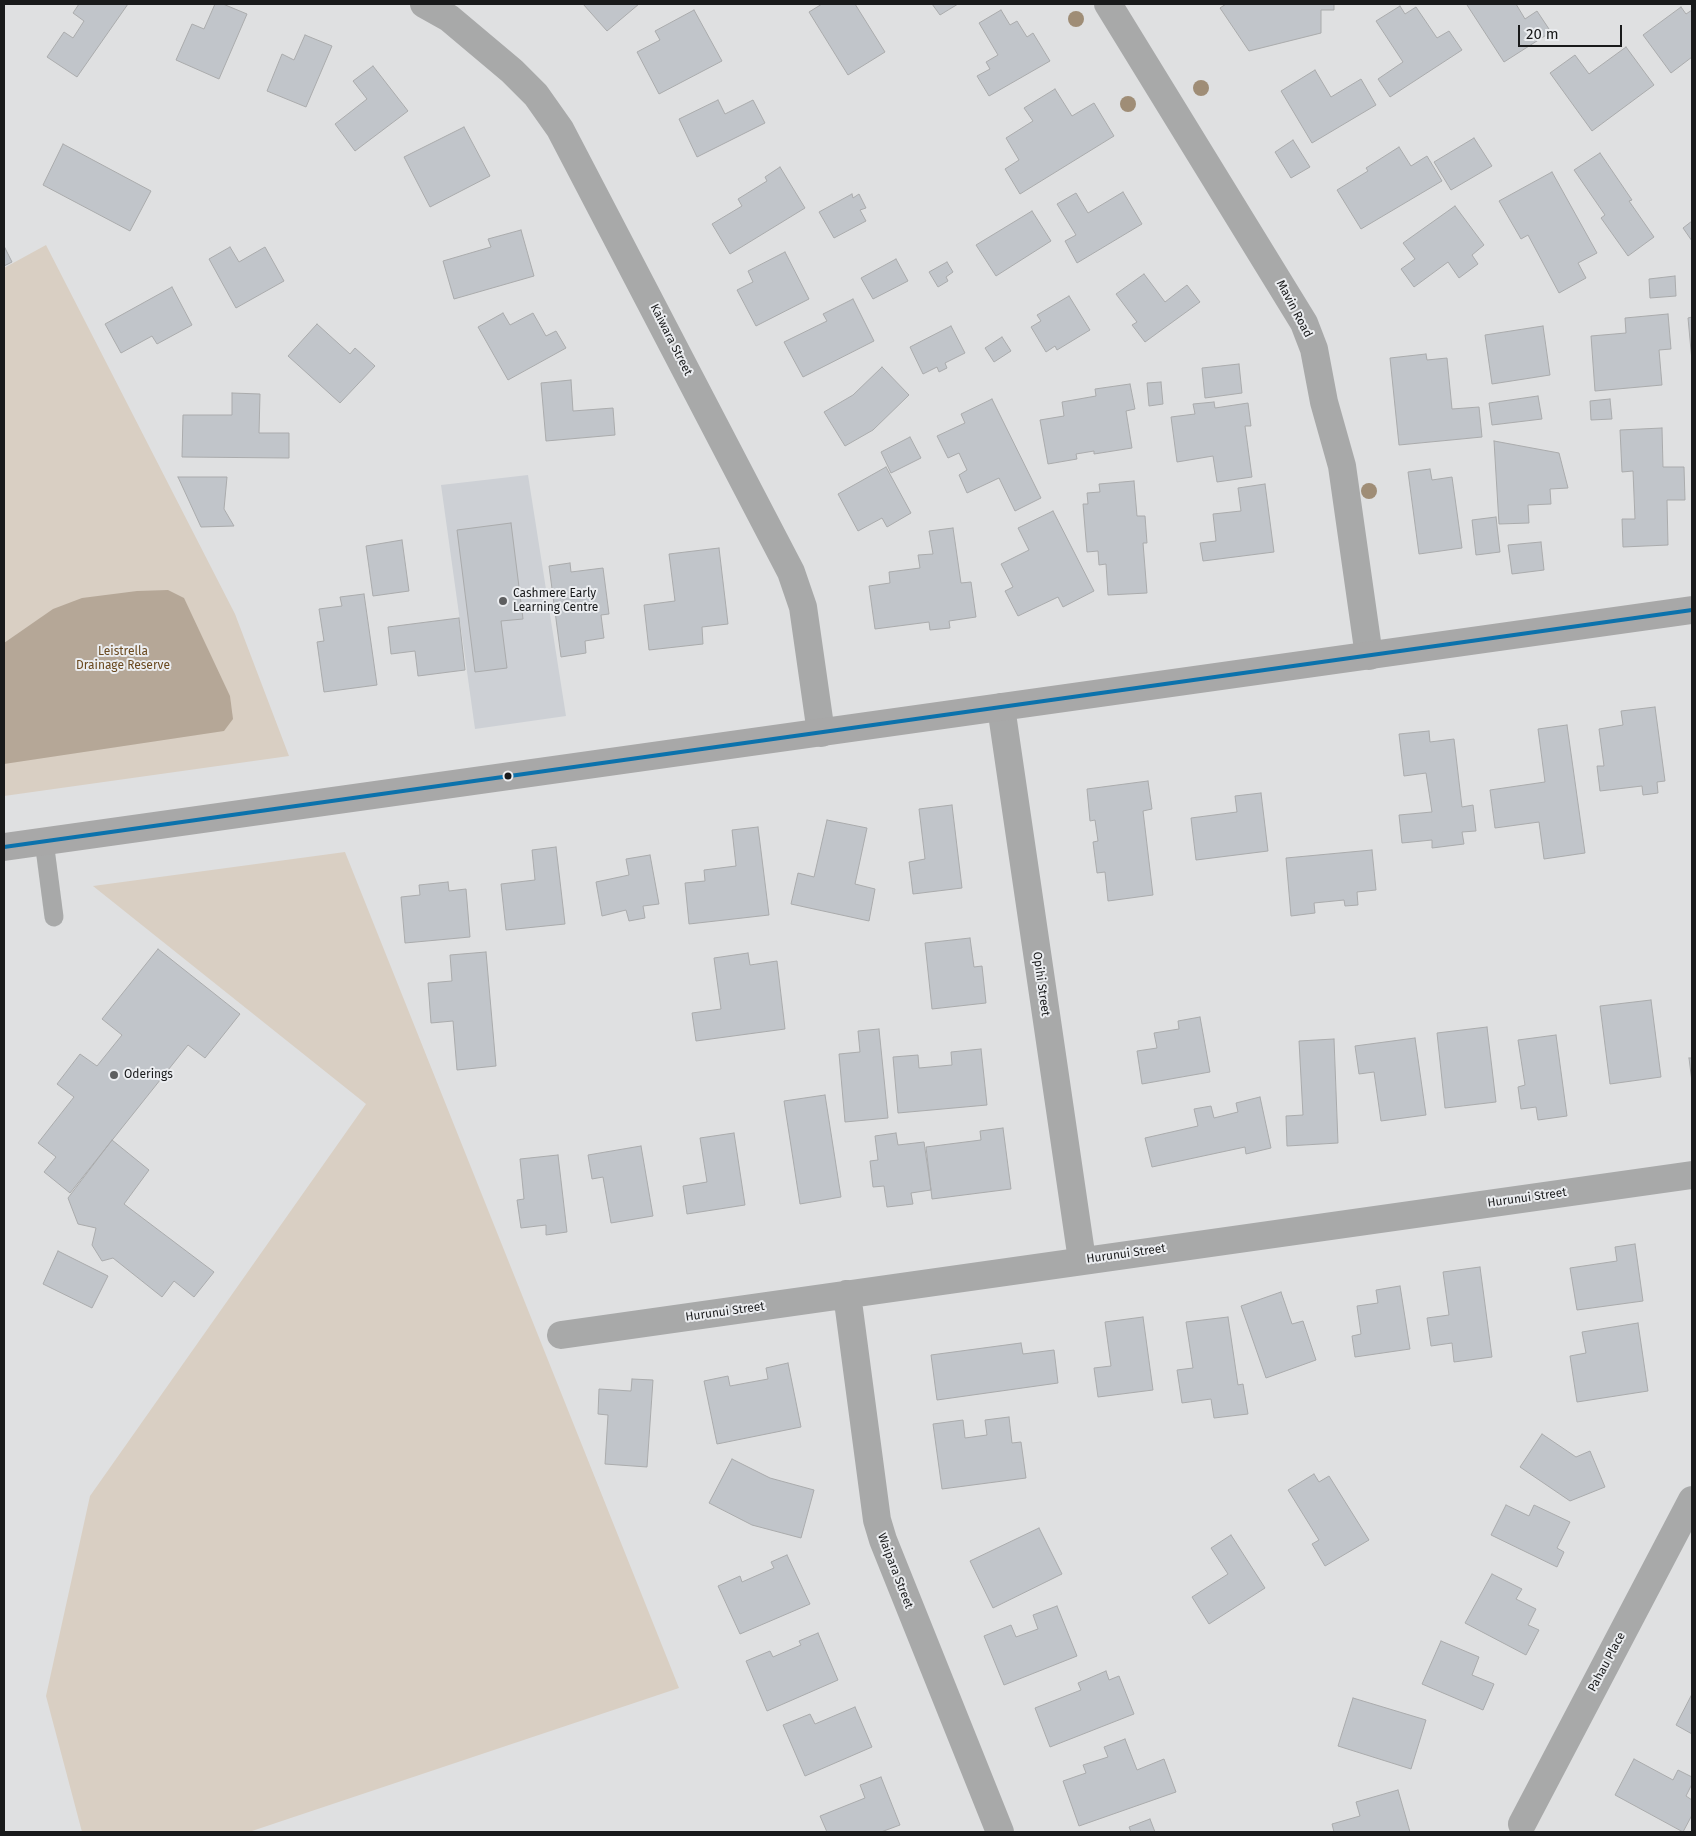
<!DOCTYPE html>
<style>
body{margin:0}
#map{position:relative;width:1696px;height:1836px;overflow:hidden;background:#dfe0e1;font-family:"Fira Sans",sans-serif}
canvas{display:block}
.frame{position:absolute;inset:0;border:5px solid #191a1b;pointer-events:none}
.scale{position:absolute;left:1518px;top:25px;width:104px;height:22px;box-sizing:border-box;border:2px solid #191a1b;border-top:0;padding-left:6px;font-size:15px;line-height:18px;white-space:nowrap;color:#191a1b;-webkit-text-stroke:4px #ebedf0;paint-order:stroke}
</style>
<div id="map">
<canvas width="1696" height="1836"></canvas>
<div class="frame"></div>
<div class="scale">20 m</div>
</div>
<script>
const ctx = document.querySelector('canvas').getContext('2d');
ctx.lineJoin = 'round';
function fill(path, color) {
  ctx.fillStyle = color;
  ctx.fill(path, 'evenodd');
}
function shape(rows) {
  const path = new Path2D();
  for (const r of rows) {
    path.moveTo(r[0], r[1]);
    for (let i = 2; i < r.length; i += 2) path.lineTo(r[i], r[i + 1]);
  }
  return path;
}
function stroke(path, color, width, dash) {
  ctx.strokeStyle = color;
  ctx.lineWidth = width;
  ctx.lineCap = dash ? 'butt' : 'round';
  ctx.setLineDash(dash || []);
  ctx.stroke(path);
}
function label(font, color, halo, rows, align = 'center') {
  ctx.font = font + ' "Fira Sans",sans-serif';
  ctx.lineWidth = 4;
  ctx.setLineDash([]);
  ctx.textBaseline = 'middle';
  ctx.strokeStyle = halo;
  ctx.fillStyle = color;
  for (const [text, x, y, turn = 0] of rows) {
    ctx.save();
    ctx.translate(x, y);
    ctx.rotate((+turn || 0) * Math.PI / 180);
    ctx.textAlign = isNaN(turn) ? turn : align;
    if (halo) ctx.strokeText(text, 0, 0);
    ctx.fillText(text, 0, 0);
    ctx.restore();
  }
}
const built = shape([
 [528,475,566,716,475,729,441,485]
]);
const green = shape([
 [46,245,235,614,289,756,4,796,4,268],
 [345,852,679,1688,249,1832,82,1832,46,1696,90,1496,366,1104,93,886]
]);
const water = shape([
 [168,590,184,598,230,696,233,719,224,731,4,764,4,643,53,609,82,598,137,591]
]);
const building = shape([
 [79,4,128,4,77,77,47,57,64,32,73,38,84,21,73,13,79,4],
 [215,4,223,4,247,14,219,79,176,60,192,24,204,29,215,4],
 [583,4,639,4,607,31,583,4],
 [822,4,855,4,885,52,848,75,809,12,822,4],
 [932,4,958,4,940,15,932,4],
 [1226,4,1334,4,1334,10,1321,10,1321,33,1249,51,1220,8,1226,4],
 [1468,4,1516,4,1525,19,1537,11,1551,32,1504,62,1467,5,1468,4],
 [1400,6,1405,14,1416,7,1437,38,1449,31,1462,50,1390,97,1378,79,1403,62,1376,21,1400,6],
 [1681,7,1686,14,1692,10,1692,57,1671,73,1643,35,1681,7],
 [694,10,722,61,659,94,637,52,660,40,655,31,694,10],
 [1001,10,1010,25,1017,21,1027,37,1033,33,1050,61,989,96,977,76,990,69,986,62,998,55,979,23,1001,10],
 [305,35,332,46,306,107,267,91,282,54,294,60,305,35],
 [1626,47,1654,85,1592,131,1550,73,1575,55,1589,74,1626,47],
 [373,66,408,111,355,151,335,124,367,99,353,81,373,66],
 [1315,70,1331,97,1361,79,1376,105,1312,143,1281,91,1315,70],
 [1055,89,1072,116,1094,103,1114,136,1020,194,1005,169,1019,160,1006,138,1033,121,1024,108,1055,89],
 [718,100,725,114,753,100,765,123,697,157,679,119,718,100],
 [464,127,490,176,430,207,404,157,464,127],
 [1474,138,1492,166,1451,190,1434,162,1474,138],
 [1293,140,1310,167,1291,178,1275,152,1293,140],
 [63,144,151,191,130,231,43,185,63,144],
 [1399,147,1411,166,1427,156,1442,181,1361,229,1337,190,1368,171,1366,168,1399,147],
 [1600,153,1632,200,1629,201,1654,237,1628,256,1601,218,1605,215,1574,170,1600,153],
 [780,167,805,208,730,254,712,224,742,206,738,199,767,181,765,177,780,167],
 [1552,172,1597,253,1578,263,1586,278,1559,293,1528,235,1521,239,1499,201,1552,172],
 [1123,192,1142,224,1077,263,1065,241,1076,235,1057,204,1076,193,1088,213,1123,192],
 [852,194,853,198,859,194,866,208,860,210,866,221,834,238,819,212,852,194],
 [1455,206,1484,245,1472,255,1478,264,1459,278,1448,262,1414,287,1401,269,1415,259,1403,243,1455,206],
 [1032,211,1051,241,996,276,976,245,1032,211],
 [1692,221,1692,241,1683,228,1692,221],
 [521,230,534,276,454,299,443,261,491,247,488,239,521,230],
 [4,246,12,262,4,266,4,246],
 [230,247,239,262,265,247,284,281,236,308,209,259,230,247],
 [785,252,809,299,756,326,737,290,753,282,748,271,785,252],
 [896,259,908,281,873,299,861,278,896,259],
 [947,262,953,272,946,277,948,281,938,287,929,272,947,262],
 [1144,274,1165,302,1187,285,1200,302,1145,342,1132,325,1137,322,1116,294,1144,274],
 [1675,276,1676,296,1650,298,1649,279,1675,276],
 [172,287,192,325,157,344,152,336,121,353,105,324,172,287],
 [1069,296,1090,330,1057,350,1055,346,1046,352,1031,327,1041,321,1037,315,1069,296],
 [853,299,874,341,803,377,784,342,827,321,823,314,853,299],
 [503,313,510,325,533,313,546,336,556,331,566,348,508,380,478,327,503,313],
 [1668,314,1671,349,1659,350,1662,385,1595,391,1591,336,1626,333,1625,318,1668,314],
 [1692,317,1692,361,1688,318,1692,317],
 [317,324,350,354,355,348,375,366,340,403,288,356,317,324],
 [951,326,965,353,945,363,947,368,939,372,937,367,923,374,910,347,951,326],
 [1543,326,1550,375,1492,384,1485,335,1543,326],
 [1002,337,1011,351,994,362,985,348,1002,337],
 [1426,354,1427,360,1447,358,1452,409,1479,407,1482,437,1399,445,1390,358,1426,354],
 [1239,364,1242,393,1205,398,1202,368,1239,364],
 [882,367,909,395,873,430,845,446,824,412,853,395,882,367],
 [571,380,573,411,613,408,615,435,546,441,541,383,571,380],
 [1161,382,1163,404,1149,406,1147,383,1161,382],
 [1130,384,1135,409,1126,411,1132,448,1094,454,1094,451,1076,454,1077,459,1048,464,1040,420,1064,416,1062,402,1096,396,1095,389,1130,384],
 [232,393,260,394,259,433,289,433,289,458,182,457,183,415,232,415,232,393],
 [1538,396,1542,419,1492,425,1489,403,1538,396],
 [992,399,1041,498,1015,511,999,478,967,493,959,475,967,470,959,453,948,458,937,436,965,423,961,414,992,399],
 [1610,399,1612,419,1591,420,1590,401,1610,399],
 [1214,402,1215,408,1248,403,1251,426,1245,426,1252,477,1217,482,1213,456,1177,462,1171,417,1195,414,1193,404,1214,402],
 [1662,428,1663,467,1684,467,1685,500,1667,500,1668,545,1623,547,1622,519,1635,519,1633,471,1622,472,1620,430,1662,428],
 [910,437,921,458,891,473,881,452,910,437],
 [1494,441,1559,453,1568,488,1550,489,1551,504,1528,505,1529,523,1499,524,1494,441],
 [886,467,911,513,887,527,882,518,858,531,838,494,886,467],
 [1430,469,1432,480,1452,477,1462,548,1419,554,1408,472,1430,469],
 [178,477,227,477,224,509,234,526,201,527,178,477],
 [1134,481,1137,516,1145,516,1147,543,1143,543,1147,593,1108,595,1106,564,1099,565,1098,551,1087,552,1083,504,1088,504,1087,493,1100,492,1099,484,1134,481],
 [1265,484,1274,552,1203,561,1200,543,1216,541,1213,514,1241,511,1238,488,1265,484],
 [1053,511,1094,591,1063,607,1058,597,1018,616,1005,591,1013,587,1001,564,1029,550,1018,528,1053,511],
 [1496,517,1500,552,1476,555,1472,520,1496,517],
 [511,523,523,619,501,621,507,668,475,672,457,530,511,523],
 [953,528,961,583,971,582,976,617,949,621,950,628,930,630,929,622,875,629,869,586,890,583,889,572,920,568,918,555,933,554,929,531,953,528],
 [402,540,409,591,373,596,366,546,402,540],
 [1541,542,1544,570,1512,574,1508,545,1541,542],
 [719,548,728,624,702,627,703,644,649,650,644,605,675,601,669,554,719,548],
 [570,563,571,572,603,568,609,614,601,615,604,638,585,641,586,653,561,657,549,566,570,563],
 [364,594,377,685,324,692,317,642,324,641,319,609,342,606,340,597,364,594],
 [459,618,465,670,418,676,415,651,391,654,388,627,459,618],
 [1655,707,1665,781,1657,782,1658,793,1643,795,1642,786,1600,791,1597,766,1604,766,1599,729,1623,725,1621,711,1655,707],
 [1567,725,1585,853,1544,859,1539,822,1495,828,1490,790,1545,782,1538,729,1567,725],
 [1429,731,1430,742,1454,739,1462,807,1473,805,1476,831,1462,832,1464,844,1432,848,1432,840,1402,843,1399,815,1432,812,1426,773,1404,776,1399,734,1429,731],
 [1148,781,1152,809,1143,811,1153,895,1108,901,1105,872,1097,873,1093,842,1098,841,1095,820,1090,821,1087,789,1148,781],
 [1261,793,1268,851,1196,860,1191,818,1237,812,1235,796,1261,793],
 [952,805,962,888,913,894,909,862,925,859,919,809,952,805],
 [827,820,867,828,855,884,875,889,869,921,791,904,798,873,814,877,827,820],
 [758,827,769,915,689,924,685,883,705,881,704,870,736,866,732,830,758,827],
 [556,847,565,924,506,930,501,884,535,880,532,850,556,847],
 [1372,850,1376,890,1357,892,1358,905,1345,906,1344,900,1314,903,1315,913,1291,916,1286,858,1372,850],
 [650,855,659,904,643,906,645,918,629,921,626,910,602,916,596,882,629,875,626,859,650,855],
 [448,882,449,891,466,889,470,937,405,943,401,897,420,895,419,885,448,882],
 [970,938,974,967,982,966,986,1003,932,1009,925,943,970,938],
 [158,949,240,1014,205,1058,188,1045,70,1193,44,1172,56,1157,38,1143,74,1097,57,1084,80,1054,97,1066,122,1035,102,1019,158,949],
 [486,952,496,1066,457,1070,453,1021,431,1023,428,983,452,981,450,955,486,952],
 [748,953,750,965,777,961,785,1029,696,1041,692,1013,721,1009,714,958,748,953],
 [1651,1000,1661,1077,1610,1084,1600,1006,1651,1000],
 [1200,1017,1210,1072,1142,1084,1137,1051,1157,1048,1154,1033,1179,1029,1178,1021,1200,1017],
 [1487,1027,1496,1102,1445,1108,1437,1033,1487,1027],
 [879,1029,888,1118,845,1122,839,1054,860,1052,858,1031,879,1029],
 [1556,1035,1567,1116,1538,1120,1536,1107,1521,1109,1518,1087,1525,1085,1518,1040,1556,1035],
 [1415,1038,1426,1115,1381,1121,1374,1072,1359,1074,1355,1046,1415,1038],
 [1334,1039,1338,1143,1287,1146,1286,1116,1303,1115,1299,1041,1334,1039],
 [981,1049,987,1105,898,1113,893,1057,918,1055,919,1068,952,1065,951,1052,981,1049],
 [1689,1058,1692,1058,1692,1082,1689,1058],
 [825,1095,841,1197,800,1204,784,1101,825,1095],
 [1260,1097,1271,1148,1246,1154,1245,1147,1152,1167,1145,1138,1198,1126,1194,1109,1211,1106,1214,1118,1238,1112,1236,1103,1260,1097],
 [1003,1128,1011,1189,932,1199,926,1147,981,1140,980,1131,1003,1128],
 [734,1133,745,1205,687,1214,683,1186,707,1182,700,1138,734,1133],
 [896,1133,898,1145,924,1142,931,1190,911,1193,913,1204,887,1207,884,1186,873,1187,870,1161,878,1160,875,1136,896,1133],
 [112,1140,149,1170,124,1204,214,1272,194,1297,174,1281,162,1297,113,1258,102,1261,92,1245,96,1228,78,1224,68,1198,112,1140],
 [641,1146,653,1216,611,1223,603,1177,592,1179,588,1155,641,1146],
 [558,1155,567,1232,546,1235,546,1225,521,1228,517,1200,524,1199,520,1159,558,1155],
 [1635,1244,1643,1301,1577,1310,1570,1268,1617,1261,1615,1247,1635,1244],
 [58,1251,108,1276,92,1308,43,1284,58,1251],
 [1480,1267,1492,1357,1454,1362,1452,1343,1431,1346,1427,1318,1449,1315,1443,1272,1480,1267],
 [1400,1286,1410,1349,1355,1357,1352,1336,1361,1334,1357,1306,1378,1303,1376,1290,1400,1286],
 [1281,1292,1292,1324,1303,1321,1316,1360,1266,1378,1241,1306,1281,1292],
 [1143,1317,1153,1390,1098,1397,1094,1368,1111,1366,1105,1322,1143,1317],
 [1228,1317,1238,1385,1243,1384,1248,1414,1214,1418,1211,1399,1182,1403,1177,1370,1193,1368,1186,1322,1228,1317],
 [1638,1323,1648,1391,1577,1402,1570,1356,1586,1353,1582,1332,1638,1323],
 [1021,1343,1023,1354,1054,1350,1058,1383,937,1400,931,1355,1021,1343],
 [788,1363,801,1427,717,1444,704,1381,728,1376,730,1386,768,1379,766,1368,788,1363],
 [632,1379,653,1380,647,1467,605,1464,608,1415,598,1414,599,1389,631,1391,632,1379],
 [1009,1417,1012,1443,1021,1442,1026,1478,942,1489,933,1424,963,1420,965,1438,987,1435,985,1420,1009,1417],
 [1542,1434,1576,1457,1590,1451,1605,1487,1570,1501,1520,1467,1542,1434],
 [732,1459,770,1478,814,1490,801,1538,752,1525,709,1503,732,1459],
 [1314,1474,1319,1482,1329,1476,1369,1540,1325,1566,1312,1544,1319,1540,1288,1490,1314,1474],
 [1506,1505,1529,1516,1534,1505,1570,1522,1557,1548,1564,1552,1557,1567,1491,1535,1506,1505],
 [1039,1528,1062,1574,993,1608,970,1561,1039,1528],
 [1231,1535,1265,1588,1209,1624,1192,1597,1228,1574,1211,1548,1231,1535],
 [787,1555,810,1604,740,1634,718,1586,740,1576,742,1582,774,1568,771,1562,787,1555],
 [1492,1574,1522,1589,1516,1599,1536,1609,1528,1625,1539,1630,1526,1655,1465,1623,1492,1574],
 [1057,1606,1077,1656,1004,1685,984,1636,1011,1625,1016,1637,1038,1629,1033,1615,1057,1606],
 [818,1633,838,1680,767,1711,746,1661,770,1651,773,1657,801,1645,799,1641,818,1633],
 [1441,1641,1479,1657,1472,1675,1494,1684,1483,1710,1422,1684,1441,1641],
 [1106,1671,1109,1680,1119,1676,1134,1714,1050,1747,1035,1708,1081,1690,1078,1683,1106,1671],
 [1692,1694,1692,1734,1676,1725,1692,1694],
 [1353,1698,1426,1720,1411,1769,1338,1746,1353,1698],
 [855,1707,872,1747,805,1776,783,1725,810,1714,815,1724,855,1707],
 [1125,1739,1137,1770,1164,1759,1176,1792,1079,1826,1063,1781,1086,1773,1083,1765,1108,1757,1104,1747,1125,1739],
 [1634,1759,1673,1780,1678,1770,1692,1777,1692,1784,1686,1796,1692,1800,1692,1815,1683,1832,1615,1795,1634,1759],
 [881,1777,900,1825,881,1832,827,1832,820,1816,865,1798,860,1785,881,1777],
 [1398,1790,1410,1832,1334,1832,1332,1824,1360,1816,1356,1802,1398,1790],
 [1150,1819,1155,1832,1131,1832,1129,1827,1150,1819]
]);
const service = shape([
 [44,841,54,917]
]);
const minor = shape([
 [424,4,449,18,512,71,536,95,560,129,791,572,803,607,821,733],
 [1108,4,1304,323,1314,349,1324,402,1342,466,1369,656],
 [1001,707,1082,1260],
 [847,1294,877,1520,883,1540,1000,1832],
 [561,1335,1692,1175],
 [1522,1824,1692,1500]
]);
const secondary = shape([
 [4,847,1692,610]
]);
const bus1 = shape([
 [4,847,1692,610]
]);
const trees = [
 [1076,19],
 [1201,88],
 [1128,104],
 [1369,491]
];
const markers = [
 [503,601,5,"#5e5f60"],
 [508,776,4.5,"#191a1b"],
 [114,1075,5,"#5e5f60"]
];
const streetNames = [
 ["Mavin Road",1294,309,62],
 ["Kaiwara Street",671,340,63],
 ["Opihi Street",1041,984,82],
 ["Hurunui Street",1527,1198,-8],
 ["Hurunui Street",1126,1254,-8],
 ["Hurunui Street",725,1312,-8],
 ["Waipara Street",895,1571,69],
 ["Pahau Place",1607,1662,-62]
];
const poiNames = [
 ["Cashmere Early",513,594],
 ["Learning Centre",513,608],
 ["Oderings",124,1075]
];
const parkNames = [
 ["Leistrella",123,652],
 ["Drainage Reserve",123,666]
];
fill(built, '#cdd0d5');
fill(green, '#d9cfc3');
fill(water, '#b5a797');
fill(building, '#c1c5ca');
stroke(building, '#aaabac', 1);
stroke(service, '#a8a9a9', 19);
stroke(minor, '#a8a9a9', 28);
stroke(secondary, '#a8a8a8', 28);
stroke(bus1, '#0c72ac', 4);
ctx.fillStyle = '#9f8d76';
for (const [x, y] of trees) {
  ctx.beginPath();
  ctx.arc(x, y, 8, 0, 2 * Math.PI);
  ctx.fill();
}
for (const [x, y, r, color] of markers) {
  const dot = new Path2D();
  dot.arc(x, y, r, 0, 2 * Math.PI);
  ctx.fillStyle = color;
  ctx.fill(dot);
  stroke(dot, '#ebedf0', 2);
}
label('12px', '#191a1b', '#ebedf0', streetNames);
label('12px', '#191a1b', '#ebedf0', poiNames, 'left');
label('12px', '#6a491f', '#ebedf0', parkNames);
</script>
